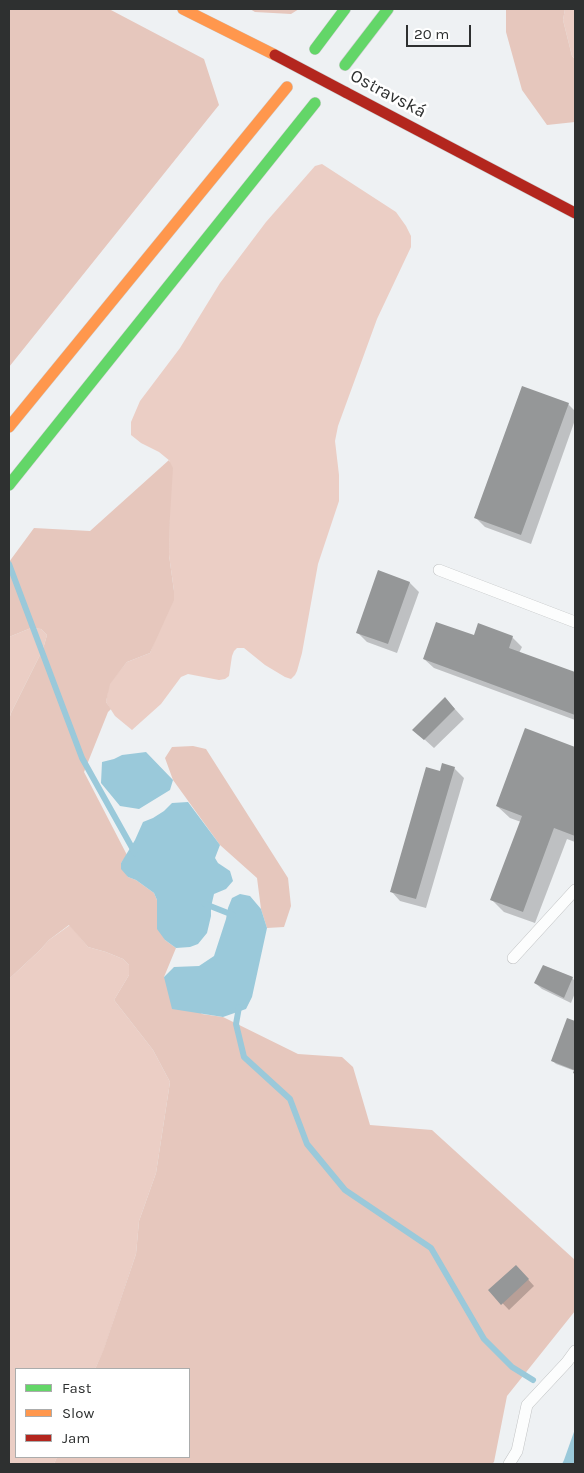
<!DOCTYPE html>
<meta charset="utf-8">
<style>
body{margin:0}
#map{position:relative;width:584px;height:1473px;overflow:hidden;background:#eef1f3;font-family:Karla,sans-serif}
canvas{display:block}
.frame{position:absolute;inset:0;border:10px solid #2e3030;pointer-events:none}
.legend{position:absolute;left:15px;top:1368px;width:175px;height:90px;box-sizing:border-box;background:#fff;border:1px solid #abacac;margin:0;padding:6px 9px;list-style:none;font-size:15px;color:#2e3030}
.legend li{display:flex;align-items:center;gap:10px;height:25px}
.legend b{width:25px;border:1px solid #abacac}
.scale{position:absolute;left:406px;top:25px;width:65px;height:22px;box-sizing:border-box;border:2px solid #2e3030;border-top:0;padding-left:6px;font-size:15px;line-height:18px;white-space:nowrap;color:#2e3030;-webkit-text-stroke:4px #fff;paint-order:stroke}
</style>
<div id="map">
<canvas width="584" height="1473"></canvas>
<div class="frame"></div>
<ul class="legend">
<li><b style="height:6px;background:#63d668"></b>Fast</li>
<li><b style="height:6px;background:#ff974d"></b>Slow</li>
<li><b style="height:6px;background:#b3261e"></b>Jam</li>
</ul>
<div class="scale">20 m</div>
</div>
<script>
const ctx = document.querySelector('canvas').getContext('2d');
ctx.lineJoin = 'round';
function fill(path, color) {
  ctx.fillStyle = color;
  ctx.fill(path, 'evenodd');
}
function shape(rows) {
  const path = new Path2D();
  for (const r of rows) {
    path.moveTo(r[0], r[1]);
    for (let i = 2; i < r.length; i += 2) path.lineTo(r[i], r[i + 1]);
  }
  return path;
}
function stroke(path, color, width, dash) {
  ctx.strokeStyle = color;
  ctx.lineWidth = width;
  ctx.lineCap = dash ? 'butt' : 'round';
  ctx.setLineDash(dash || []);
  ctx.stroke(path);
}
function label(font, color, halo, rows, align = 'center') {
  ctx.font = font + ' Karla,sans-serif';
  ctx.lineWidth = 5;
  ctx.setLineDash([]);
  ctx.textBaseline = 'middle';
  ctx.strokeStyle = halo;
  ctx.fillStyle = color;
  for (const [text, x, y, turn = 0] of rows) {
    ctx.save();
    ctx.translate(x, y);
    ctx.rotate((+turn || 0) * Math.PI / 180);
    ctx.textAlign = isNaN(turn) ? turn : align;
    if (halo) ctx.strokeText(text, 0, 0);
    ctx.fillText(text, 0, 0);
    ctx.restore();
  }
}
const green = shape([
 [565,9,575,9,575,59,572,56,563,20],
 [322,164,396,212,406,226,411,236,411,247,377,319,338,426,335,441,339,475,339,501,318,564,302,653,297,671,295,675,291,679,285,677,265,665,244,648,237,648,234,651,232,656,229,676,225,679,219,680,188,674,181,677,161,704,132,730,115,716,106,702,109,684,127,662,150,653,174,591,169,555,170,461,159,452,141,443,131,435,131,422,140,401,180,348,220,283,266,222,315,166],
 [31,628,41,629,47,635,43,649,11,713,9,720,9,637],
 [70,925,88,947,106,952,123,959,129,965,129,975,114,1000,153,1050,170,1082,156,1173,139,1221,136,1254,103,1352,95,1369,16,1369,16,1457,57,1457,54,1464,9,1464,9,979,40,950,49,940]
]);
const forest = shape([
 [9,9,109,9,204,59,219,105,9,367],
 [250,9,299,9,291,14,255,12],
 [506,9,565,9,563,20,572,56,575,59,575,122,547,125,522,90,506,32],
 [169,460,173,468,170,516,169,555,174,591,174,600,150,653,127,662,110,684,106,702,111,709,108,712,84,772,127,855,121,863,128,877,136,880,154,893,157,900,157,911,165,940,176,948,164,977,202,1014,223,1017,298,1054,342,1057,353,1067,370,1125,432,1130,575,1260,575,1311,507,1396,494,1462,492,1464,54,1464,57,1457,189,1457,189,1369,95,1369,103,1351,136,1254,139,1221,156,1173,170,1082,153,1050,114,1000,129,975,129,965,123,959,106,952,88,947,69,925,49,940,40,950,9,979,9,720,11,713,43,649,47,635,41,629,31,628,9,637,9,562,34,528,90,531],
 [193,746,206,749,288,878,291,906,284,927,267,928,261,909,257,878,220,845,173,780,165,758,172,747]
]);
const water = shape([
 [146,752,173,780,170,790,139,809,120,806,101,783,102,762,114,759,122,755],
 [188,802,220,845,215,858,218,863,230,871,233,881,226,889,214,894,211,907,211,916,207,933,198,944,190,947,176,948,165,940,157,929,157,900,154,893,136,880,128,877,121,869,121,863,135,840,143,822,153,818,164,811,172,803],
 [240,894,250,896,261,909,267,928,252,997,246,1009,223,1017,172,1009,164,977,174,967,199,966,214,956,226,919,228,908,232,898],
 [575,1429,575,1464,562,1464,564,1460]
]);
const shadow = shape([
 [568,404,575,411,575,420,531,544,485,527,476,518],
 [379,572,410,583,419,592,397,653,367,642,357,632],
 [474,637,512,637,522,647,519,653,575,673,575,720,434,668,424,659],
 [445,698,464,719,434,748,414,730],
 [526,730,575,748,575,842,567,839,535,923,504,912,492,900,521,822,510,818,497,806],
 [454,768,464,778,426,908,400,901,391,891,440,773],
 [572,978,575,981,575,993,571,1003,542,989,535,983],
 [568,1020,575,1022,575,1074,575,1071,556,1064,553,1061],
 [516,1266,534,1286,509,1310,490,1290]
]);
const stream = shape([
 [9,564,82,758,135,853],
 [205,904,233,915],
 [239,1007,236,1024,244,1057,290,1099,307,1144,345,1190,431,1248,484,1339,512,1367,533,1380]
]);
const building = shape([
 [522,386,569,403,521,535,474,518],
 [378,570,410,582,388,644,356,633],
 [436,622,474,635,478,623,513,636,509,648,575,672,575,715,423,659],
 [445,697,455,709,424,740,412,730],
 [525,728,575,747,575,836,554,828,523,912,490,900,522,816,496,806],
 [442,763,455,767,416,899,390,892,426,767,440,771],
 [543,965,573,977,564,998,534,983],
 [567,1018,575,1021,575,1074,573,1073,574,1070,551,1061],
 [516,1265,529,1279,501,1305,488,1290]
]);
const lane = shape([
 [439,570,575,622],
 [513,958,575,890],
 [509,1464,517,1451,527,1405,567,1362,575,1351]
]);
const fast = shape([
 [315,49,345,9],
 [345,65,388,9],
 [9,485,315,103]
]);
const slow = shape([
 [183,9,275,55],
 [9,427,287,87]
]);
const jam = shape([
 [345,92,575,213]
]);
const jamBridge = shape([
 [275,55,345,92]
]);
const streetNames = [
 ["Ostravská",388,94,28]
];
fill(green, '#ebcec5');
fill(forest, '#e6c7bd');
fill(water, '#9ac9da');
fill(shadow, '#0003');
stroke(stream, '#9ac9da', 6);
fill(building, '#959798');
stroke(lane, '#bfc1c2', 12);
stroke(fast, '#cbcdce', 12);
stroke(slow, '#cbcdce', 12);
stroke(jam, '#cbcdce', 12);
stroke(lane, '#fcfdfd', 11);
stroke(fast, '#63d668', 11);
stroke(slow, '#ff974d', 11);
stroke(jam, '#b3261e', 11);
stroke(jamBridge, '#cbcdce', 12, []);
stroke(jamBridge, '#b3261e', 11);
label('18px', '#2e3030', '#fff', streetNames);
</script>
